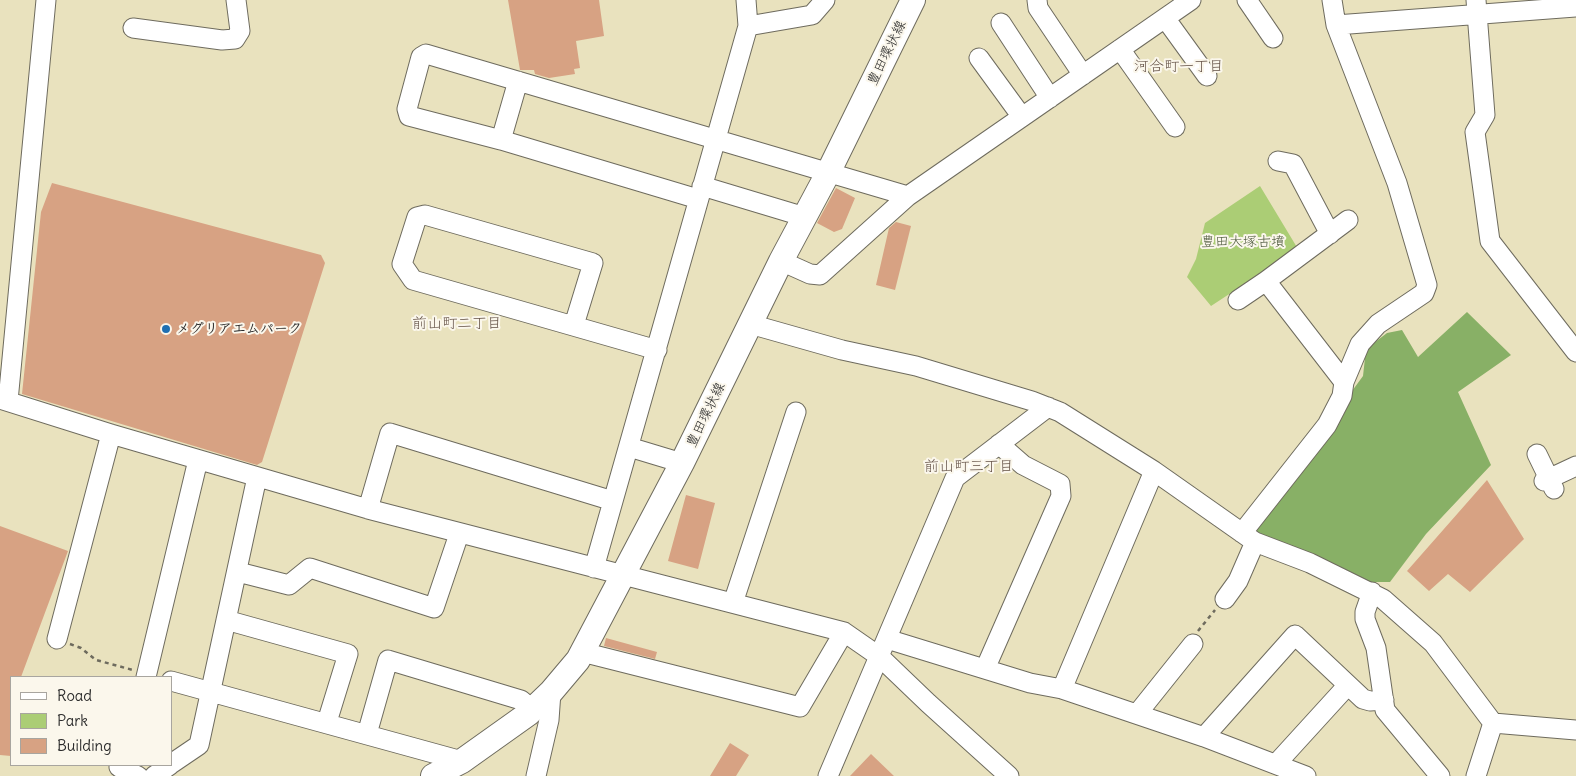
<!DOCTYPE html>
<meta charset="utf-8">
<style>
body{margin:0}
#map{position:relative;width:1576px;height:776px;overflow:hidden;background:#e9e2be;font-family:Delius,sans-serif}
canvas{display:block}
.legend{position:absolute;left:10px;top:676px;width:162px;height:90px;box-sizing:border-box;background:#fbf7ec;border:1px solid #a8a59f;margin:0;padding:6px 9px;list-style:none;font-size:15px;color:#2b2b2b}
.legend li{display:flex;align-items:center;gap:10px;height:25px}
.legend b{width:25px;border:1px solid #a8a59f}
</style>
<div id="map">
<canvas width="1576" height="776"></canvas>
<ul class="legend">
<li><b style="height:6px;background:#fff"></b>Road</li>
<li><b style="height:14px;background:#abcd75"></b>Park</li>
<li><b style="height:14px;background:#d7a283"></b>Building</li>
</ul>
</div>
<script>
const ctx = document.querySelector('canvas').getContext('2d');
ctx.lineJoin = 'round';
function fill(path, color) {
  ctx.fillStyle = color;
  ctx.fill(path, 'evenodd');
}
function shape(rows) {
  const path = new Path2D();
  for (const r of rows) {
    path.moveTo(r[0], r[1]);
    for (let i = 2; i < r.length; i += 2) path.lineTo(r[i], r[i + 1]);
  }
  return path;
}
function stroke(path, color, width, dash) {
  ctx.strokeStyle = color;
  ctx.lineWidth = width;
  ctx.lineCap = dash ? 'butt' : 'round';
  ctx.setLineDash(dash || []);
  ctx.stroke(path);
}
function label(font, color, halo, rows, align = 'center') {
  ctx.font = font + ' Delius,"Klee One",sans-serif';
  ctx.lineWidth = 4;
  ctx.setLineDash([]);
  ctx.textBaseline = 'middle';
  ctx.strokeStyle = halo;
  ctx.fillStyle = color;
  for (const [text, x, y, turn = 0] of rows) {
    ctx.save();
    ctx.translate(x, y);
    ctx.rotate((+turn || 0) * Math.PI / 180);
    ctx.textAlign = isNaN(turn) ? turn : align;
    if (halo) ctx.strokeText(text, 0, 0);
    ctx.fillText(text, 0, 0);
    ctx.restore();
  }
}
const green = shape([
 [1260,186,1298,249,1211,306,1187,277,1196,259,1205,223]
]);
const forest = shape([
 [1467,312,1511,355,1458,392,1491,465,1426,534,1390,582,1369,582,1255,542,1252,528,1363,376,1366,349,1387,333,1402,330,1418,357]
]);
const building = shape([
 [508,0,599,0,604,36,576,41,580,68,574,69,575,74,549,78,535,74,534,70,520,70],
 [52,183,321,255,325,263,262,462,257,465,22,394,41,212],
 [836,188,855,198,842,229,834,232,817,223],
 [896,222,911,226,895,290,876,285,889,228],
 [1487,480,1524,539,1470,592,1448,574,1429,591,1407,571],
 [686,495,715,503,698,569,668,561],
 [0,526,68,551,21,677,11,677,11,756,0,755],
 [606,638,657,652,655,659,604,646],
 [730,743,749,755,736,776,710,776],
 [871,754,894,776,850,776]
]);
const path = shape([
 [1198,631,1215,610],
 [70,644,81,648,96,660,133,670]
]);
const minor = shape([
 [1037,0,1038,8,1083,75],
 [1247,0,1273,38],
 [1476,0,1485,115,1475,132,1490,241,1576,352],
 [1165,18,1207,76],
 [1001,23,1050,98],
 [1336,25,1576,7],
 [748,26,812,15,825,0],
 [133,28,222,40,235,39,240,31,236,0],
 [1120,49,1175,127],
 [979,58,1022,117],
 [501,140,518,81],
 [1278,161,1293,164,1330,234],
 [702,186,805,217],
 [698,199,501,140,409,116,407,109,421,57,426,54,908,196],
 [781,261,810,274,820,275,908,196,1191,0],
 [1238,300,1266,281],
 [750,324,842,350,916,366,1032,401,1060,412,1154,471,1255,542,1310,563,1383,599,1433,643,1493,723,1576,730],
 [574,325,593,263,425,215,417,217,402,264,413,280,657,350],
 [1344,382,1266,281,1348,220],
 [0,399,111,434,368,509,844,632,880,657,928,703,1009,776],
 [8,401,46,0],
 [629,447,682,463],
 [1537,454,1554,489],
 [1544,481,1576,466],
 [368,509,390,433,613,501],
 [1242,533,1327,425,1342,396,1344,382,1360,344,1378,324,1424,293,1427,285,1397,183,1336,25,1332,0],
 [594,568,748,26,746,0],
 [238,572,289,585,310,568,434,608,459,534],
 [1372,592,1365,612,1365,619,1376,648,1385,710,1440,776],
 [1225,599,1238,581,1255,542],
 [733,603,796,412],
 [226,620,348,654,327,722],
 [57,639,111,434],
 [887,639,1030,683,1062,689,1204,737,1306,776],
 [582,652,800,707,844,632],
 [985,669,1061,496,1060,484,1023,465,999,444],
 [146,677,198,460],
 [171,681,462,761],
 [1062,689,1154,471],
 [1137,714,1193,644],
 [367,734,388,660,521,700,533,710],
 [1204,737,1295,635,1363,699,1370,701,1384,700],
 [171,764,199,745,257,477],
 [1276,764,1348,685],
 [119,767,138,776],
 [154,776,170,765],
 [536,776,549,720,551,692],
 [828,776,955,478,1048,407],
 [1476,776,1493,723]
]);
const major = shape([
 [433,776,462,761,528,714,551,692,578,660,682,463,781,261,828,173,913,0]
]);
const markers = [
 [166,329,5,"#1f6fb2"]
];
const streetNames = [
 ["豊田環状線",887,53,-64],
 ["豊田環状線",706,415,-64]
];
const parkNames = [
 ["豊田大塚古墳",1243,242]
];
const poiNames = [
 ["メグリアエムパーク",176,329]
];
const neighbourhoodNames = [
 ["河合町一丁目",1179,67],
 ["前山町二丁目",457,324],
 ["前山町三丁目",969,467]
];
fill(green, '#abcd75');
fill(forest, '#88b066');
fill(building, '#d7a283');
stroke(minor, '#6e6b5e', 21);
stroke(major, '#6e6b5e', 26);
stroke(path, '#6e6b5e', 2.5, [4, 4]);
stroke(minor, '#fff', 19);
stroke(major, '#fff', 24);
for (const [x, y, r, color] of markers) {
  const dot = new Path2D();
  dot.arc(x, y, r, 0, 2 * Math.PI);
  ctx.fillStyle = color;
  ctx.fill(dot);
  stroke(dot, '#fbf7ec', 2);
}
label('14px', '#2b2b2b', '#fbf7ec', streetNames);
label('14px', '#515c41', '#fbf7ec', parkNames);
label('bold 14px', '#2b2b2b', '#fbf7ec', poiNames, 'left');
label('15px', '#67554a', '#fbf7ec', neighbourhoodNames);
</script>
